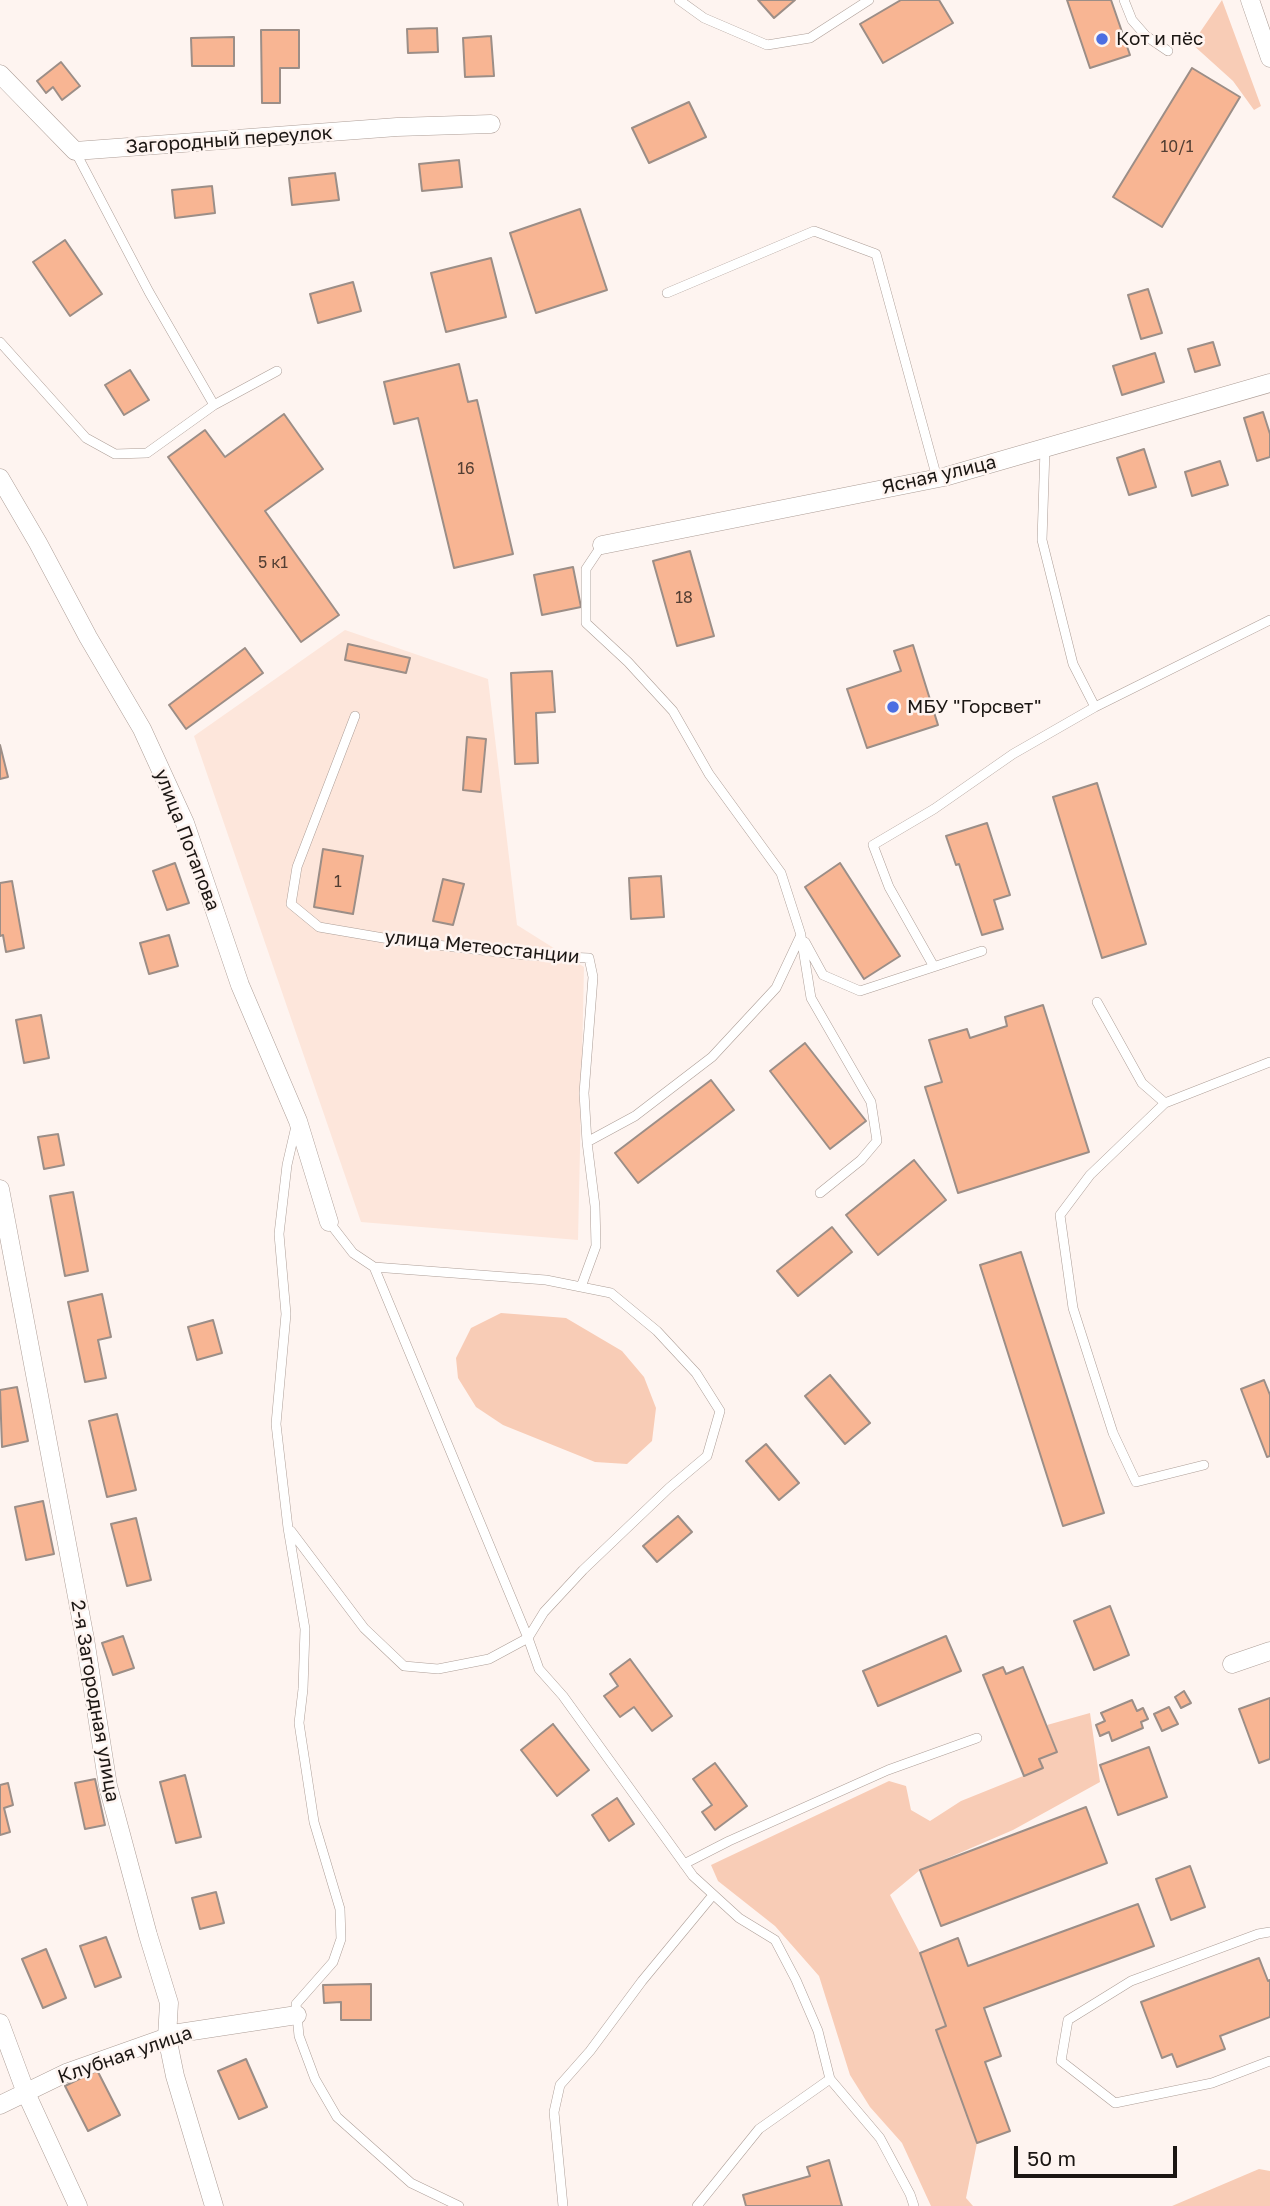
<!DOCTYPE html>
<meta charset="utf-8">
<style>
body{margin:0}
#map{position:relative;width:1270px;height:2206px;overflow:hidden;background:#fef4f0;font-family:"Golos Text",sans-serif}
canvas{display:block}
.scale{position:absolute;left:1014px;top:2146px;width:163px;height:32px;box-sizing:border-box;border:4px solid #1b1613;border-top:0;padding-left:9px;font-size:21px;line-height:24px;white-space:nowrap;color:#1b1613;-webkit-text-stroke:5px #fef4f0;paint-order:stroke}
</style>
<div id="map">
<canvas width="1270" height="2206"></canvas>
<div class="scale">50 m</div>
</div>
<script>
const ctx = document.querySelector('canvas').getContext('2d');
ctx.lineJoin = 'round';
function fill(path, color) {
  ctx.fillStyle = color;
  ctx.fill(path, 'evenodd');
}
function shape(rows) {
  const path = new Path2D();
  for (const r of rows) {
    path.moveTo(r[0], r[1]);
    for (let i = 2; i < r.length; i += 2) path.lineTo(r[i], r[i + 1]);
  }
  return path;
}
function stroke(path, color, width, dash) {
  ctx.strokeStyle = color;
  ctx.lineWidth = width;
  ctx.lineCap = dash ? 'butt' : 'round';
  ctx.setLineDash(dash || []);
  ctx.stroke(path);
}
function label(font, color, halo, rows, align = 'center') {
  ctx.font = font + ' "Golos Text",sans-serif';
  ctx.lineWidth = 5;
  ctx.setLineDash([]);
  ctx.textBaseline = 'middle';
  ctx.strokeStyle = halo;
  ctx.fillStyle = color;
  for (const [text, x, y, turn = 0] of rows) {
    ctx.save();
    ctx.translate(x, y);
    ctx.rotate((+turn || 0) * Math.PI / 180);
    ctx.textAlign = isNaN(turn) ? turn : align;
    if (halo) ctx.strokeText(text, 0, 0);
    ctx.fillText(text, 0, 0);
    ctx.restore();
  }
}
const built = shape([
 [345,630,488,679,517,925,584,967,578,1240,361,1222,194,736]
]);
const green = shape([
 [1222,0,1261,106,1254,110,1233,81,1192,44],
 [501,1313,566,1318,622,1351,644,1377,656,1408,652,1441,627,1464,595,1462,503,1425,476,1407,458,1378,456,1358,471,1328],
 [1090,1713,1100,1782,1013,1830,920,1870,890,1895,920,1953,946,2026,936,2030,977,2143,966,2198,973,2206,931,2206,902,2143,870,2107,850,2075,819,1976,775,1926,718,1881,711,1865,889,1781,906,1786,911,1810,930,1821,961,1801,1043,1768,1039,1759,1057,1751,1047,1725],
 [1259,2169,1270,2171,1270,2206,1172,2206]
]);
const building = shape([
 [758,0,795,0,774,18,758,0],
 [901,0,939,0,953,23,883,63,860,24,901,0],
 [1067,0,1111,0,1130,55,1090,68,1067,0],
 [437,28,438,52,408,53,407,29,437,28],
 [261,30,299,30,299,68,280,68,280,103,262,103,261,30],
 [491,36,494,76,465,77,463,38,491,36],
 [234,37,234,66,192,66,191,38,234,37],
 [61,62,80,86,62,100,53,87,46,93,37,81,61,62],
 [1192,68,1240,97,1162,227,1113,197,1192,68],
 [689,102,706,137,649,163,632,128,689,102],
 [459,160,462,187,422,191,419,164,459,160],
 [335,173,339,200,292,205,289,178,335,173],
 [212,186,215,213,175,218,172,190,212,186],
 [580,209,607,290,536,313,510,233,580,209],
 [65,240,102,294,70,316,33,262,65,240],
 [491,258,506,317,446,332,431,273,491,258],
 [353,282,361,311,318,323,310,294,353,282],
 [1148,289,1162,333,1141,339,1128,295,1148,289],
 [1213,342,1220,365,1195,372,1188,349,1213,342],
 [1155,353,1164,382,1122,395,1113,366,1155,353],
 [459,364,468,402,477,400,513,554,454,568,418,418,394,424,384,382,459,364],
 [130,370,149,400,124,415,105,385,130,370],
 [1263,412,1270,434,1270,457,1257,461,1244,418,1263,412],
 [284,414,323,469,265,511,339,615,301,642,168,457,205,430,225,457,284,414],
 [1144,449,1156,487,1129,495,1117,458,1144,449],
 [1220,461,1228,485,1192,496,1185,472,1220,461],
 [690,551,714,636,677,646,653,561,690,551],
 [573,567,581,607,542,615,534,575,573,567],
 [348,644,410,658,406,673,345,660,348,644],
 [913,645,938,725,867,748,847,689,901,671,894,651,913,645],
 [245,648,263,673,186,729,169,705,245,648],
 [552,671,555,712,536,713,538,763,515,764,511,673,552,671],
 [467,737,486,739,481,792,463,790,467,737],
 [0,745,8,777,0,779,0,745],
 [1097,783,1146,944,1102,958,1053,797,1097,783],
 [987,823,1010,895,994,900,1003,929,982,935,959,864,956,865,946,836,987,823],
 [323,849,363,856,353,914,314,907,323,849],
 [175,863,189,903,167,910,153,871,175,863],
 [840,863,900,956,864,979,805,887,840,863],
 [661,876,664,917,631,919,629,878,661,876],
 [443,879,464,884,453,925,433,921,443,879],
 [12,881,24,948,6,952,3,935,0,936,0,883,12,881],
 [169,935,178,966,149,974,140,943,169,935],
 [1043,1005,1089,1152,958,1193,925,1087,942,1082,929,1040,967,1029,970,1038,1007,1026,1005,1017,1043,1005],
 [41,1015,49,1058,24,1063,16,1020,41,1015],
 [805,1043,866,1121,830,1149,770,1071,805,1043],
 [711,1080,734,1110,638,1183,615,1153,711,1080],
 [58,1134,64,1165,44,1169,38,1137,58,1134],
 [914,1160,946,1200,878,1255,846,1215,914,1160],
 [73,1192,88,1271,65,1276,50,1196,73,1192],
 [832,1227,852,1252,798,1296,777,1271,832,1227],
 [1021,1252,1104,1513,1063,1526,980,1265,1021,1252],
 [102,1294,111,1337,98,1340,106,1378,85,1382,68,1302,102,1294],
 [213,1320,222,1353,197,1360,188,1327,213,1320],
 [830,1375,870,1423,845,1444,805,1396,830,1375],
 [1264,1380,1270,1395,1270,1456,1267,1457,1241,1389,1264,1380],
 [17,1387,28,1441,2,1447,0,1390,17,1387],
 [117,1414,136,1490,107,1497,89,1421,117,1414],
 [766,1444,799,1483,779,1500,746,1461,766,1444],
 [43,1501,54,1554,26,1560,15,1507,43,1501],
 [678,1516,692,1532,657,1562,643,1546,678,1516],
 [136,1518,151,1580,127,1586,111,1524,136,1518],
 [1110,1606,1129,1655,1094,1670,1074,1621,1110,1606],
 [123,1636,134,1668,113,1675,102,1643,123,1636],
 [946,1636,961,1671,878,1706,863,1671,946,1636],
 [630,1659,672,1716,652,1731,634,1707,620,1717,604,1696,618,1686,610,1674,630,1659],
 [1003,1667,1006,1674,1023,1667,1057,1752,1039,1759,1043,1768,1024,1776,983,1675,1003,1667],
 [1184,1691,1191,1703,1181,1708,1175,1697,1184,1691],
 [1270,1698,1270,1759,1259,1763,1239,1709,1270,1698],
 [1132,1700,1137,1711,1143,1708,1148,1719,1141,1722,1143,1728,1112,1741,1109,1732,1100,1736,1096,1725,1105,1721,1101,1713,1132,1700],
 [1169,1707,1178,1724,1162,1731,1154,1714,1169,1707],
 [553,1724,589,1770,557,1796,521,1750,553,1724],
 [1149,1747,1167,1797,1118,1815,1100,1765,1149,1747],
 [715,1763,747,1806,715,1830,702,1812,712,1805,693,1779,715,1763],
 [185,1775,201,1837,176,1843,160,1782,185,1775],
 [95,1779,105,1825,85,1829,75,1783,95,1779],
 [8,1783,13,1805,4,1808,10,1832,0,1835,0,1785,8,1783],
 [617,1798,634,1824,609,1841,592,1815,617,1798],
 [1086,1807,1107,1863,941,1926,920,1870,1086,1807],
 [1190,1866,1205,1907,1171,1920,1156,1879,1190,1866],
 [216,1892,224,1923,200,1929,192,1898,216,1892],
 [1138,1904,1154,1946,984,2008,1001,2056,985,2062,1010,2131,977,2143,936,2030,946,2026,920,1953,958,1938,968,1966,1138,1904],
 [106,1937,121,1977,95,1987,80,1946,106,1937],
 [46,1949,66,1998,43,2008,22,1959,46,1949],
 [1259,1958,1268,1981,1270,1980,1270,2017,1220,2036,1225,2049,1177,2067,1172,2054,1162,2058,1141,2002,1259,1958],
 [371,1984,371,2020,341,2020,341,2002,324,2003,323,1985,371,1984],
 [246,2059,267,2107,239,2119,218,2071,246,2059],
 [97,2070,120,2115,88,2131,65,2086,97,2070],
 [829,2160,842,2206,746,2206,743,2195,810,2176,807,2167,829,2160]
]);
const lane = shape([
 [679,0,704,18,767,45,810,38,869,0],
 [1124,0,1132,20,1146,36,1168,51],
 [75,151,149,292,214,405],
 [667,293,814,231,876,254,937,478],
 [0,342,86,438,115,454,147,453,214,405,277,371],
 [1045,449,1042,540,1073,664,1095,707],
 [355,716,297,867,291,904,319,927,401,941,525,955,589,958,593,977,584,1093,587,1142,595,1206,596,1246,581,1287],
 [801,936,811,998,871,1102,877,1141,861,1160,820,1193],
 [805,942,823,975,860,991,982,951],
 [933,965,889,887,873,845,934,809,1013,754,1095,707,1270,620],
 [1097,1002,1142,1083,1165,1103],
 [296,1126,287,1165,279,1234,286,1314,276,1424,288,1528,305,1629,303,1689,299,1723,314,1822,340,1909,341,1939,333,1962,296,2004,299,2036,315,2079,337,2117,411,2183,459,2206],
 [587,1142,635,1116,712,1057,776,988,801,935,781,873,709,774,673,711,628,662,586,623,586,569,602,545],
 [329,1222,353,1253,374,1267,546,1280,611,1293,657,1331,696,1373,720,1411,707,1456,669,1488,583,1570,544,1612,528,1638,539,1669,563,1696,693,1876,739,1918,775,1940,796,1980,818,2031,830,2079,880,2138,910,2194,914,2206],
 [1204,1465,1136,1482,1113,1433,1073,1308,1060,1215,1090,1175,1165,1103,1270,1062],
 [291,1531,364,1628,404,1666,438,1669,489,1659,528,1638,374,1267],
 [684,1864,729,1841,888,1770,977,1738],
 [1270,1932,1258,1934,1131,1981,1068,2020,1061,2061,1115,2103,1212,2083,1270,2061],
 [563,2206,554,2112,560,2085,590,2051,642,1981,713,1895],
 [697,2206,759,2129,830,2079]
]);
const street = shape([
 [1250,0,1270,58],
 [0,74,75,151,397,127,491,124],
 [0,478,38,543,88,637,142,729,185,823,240,985,298,1121,329,1222],
 [602,545,944,477,1270,383],
 [0,1189,85,1639,108,1786,148,1935,169,2003,167,2037,175,2076,214,2206],
 [1232,1664,1270,1651],
 [0,2023,26,2093,78,2206],
 [0,2105,66,2073,179,2033,297,2015]
]);
const markers = [
 [1102,39,7,"#4c6ee2"],
 [893,707,7,"#4c6ee2"]
];
const numberNames = [
 ["10/1",1177,147],
 ["16",466,469],
 ["5 к1",273,563],
 ["18",684,598],
 ["1",338,882]
];
const poiNames = [
 ["Кот и пёс",1116,39],
 ["МБУ \"Горсвет\"",907,707]
];
const streetNames = [
 ["Загородный переулок",229,140,-4],
 ["Ясная улица",939,475,-13],
 ["улица Потапова",187,840,69],
 ["улица Метеостанции",482,947,6],
 ["2-я Загородная улица",95,1701,80],
 ["Клубная улица",125,2055,-19]
];
fill(built, '#fde6db');
fill(green, '#f8ccb6');
fill(building, '#f8b593');
stroke(building, '#9c8e87', 2);
stroke(lane, '#ad9e97', 10);
stroke(street, '#ad9e97', 19);
stroke(lane, '#fff', 9);
stroke(street, '#fff', 18);
for (const [x, y, r, color] of markers) {
  const dot = new Path2D();
  dot.arc(x, y, r, 0, 2 * Math.PI);
  ctx.fillStyle = color;
  ctx.fill(dot);
  stroke(dot, '#fef4f0', 2.5);
}
label('16px', '#523e33', null, numberNames);
label('19px', '#1b1613', '#fef4f0', poiNames, 'left');
label('19px', '#1b1613', '#fef4f0', streetNames);
</script>
